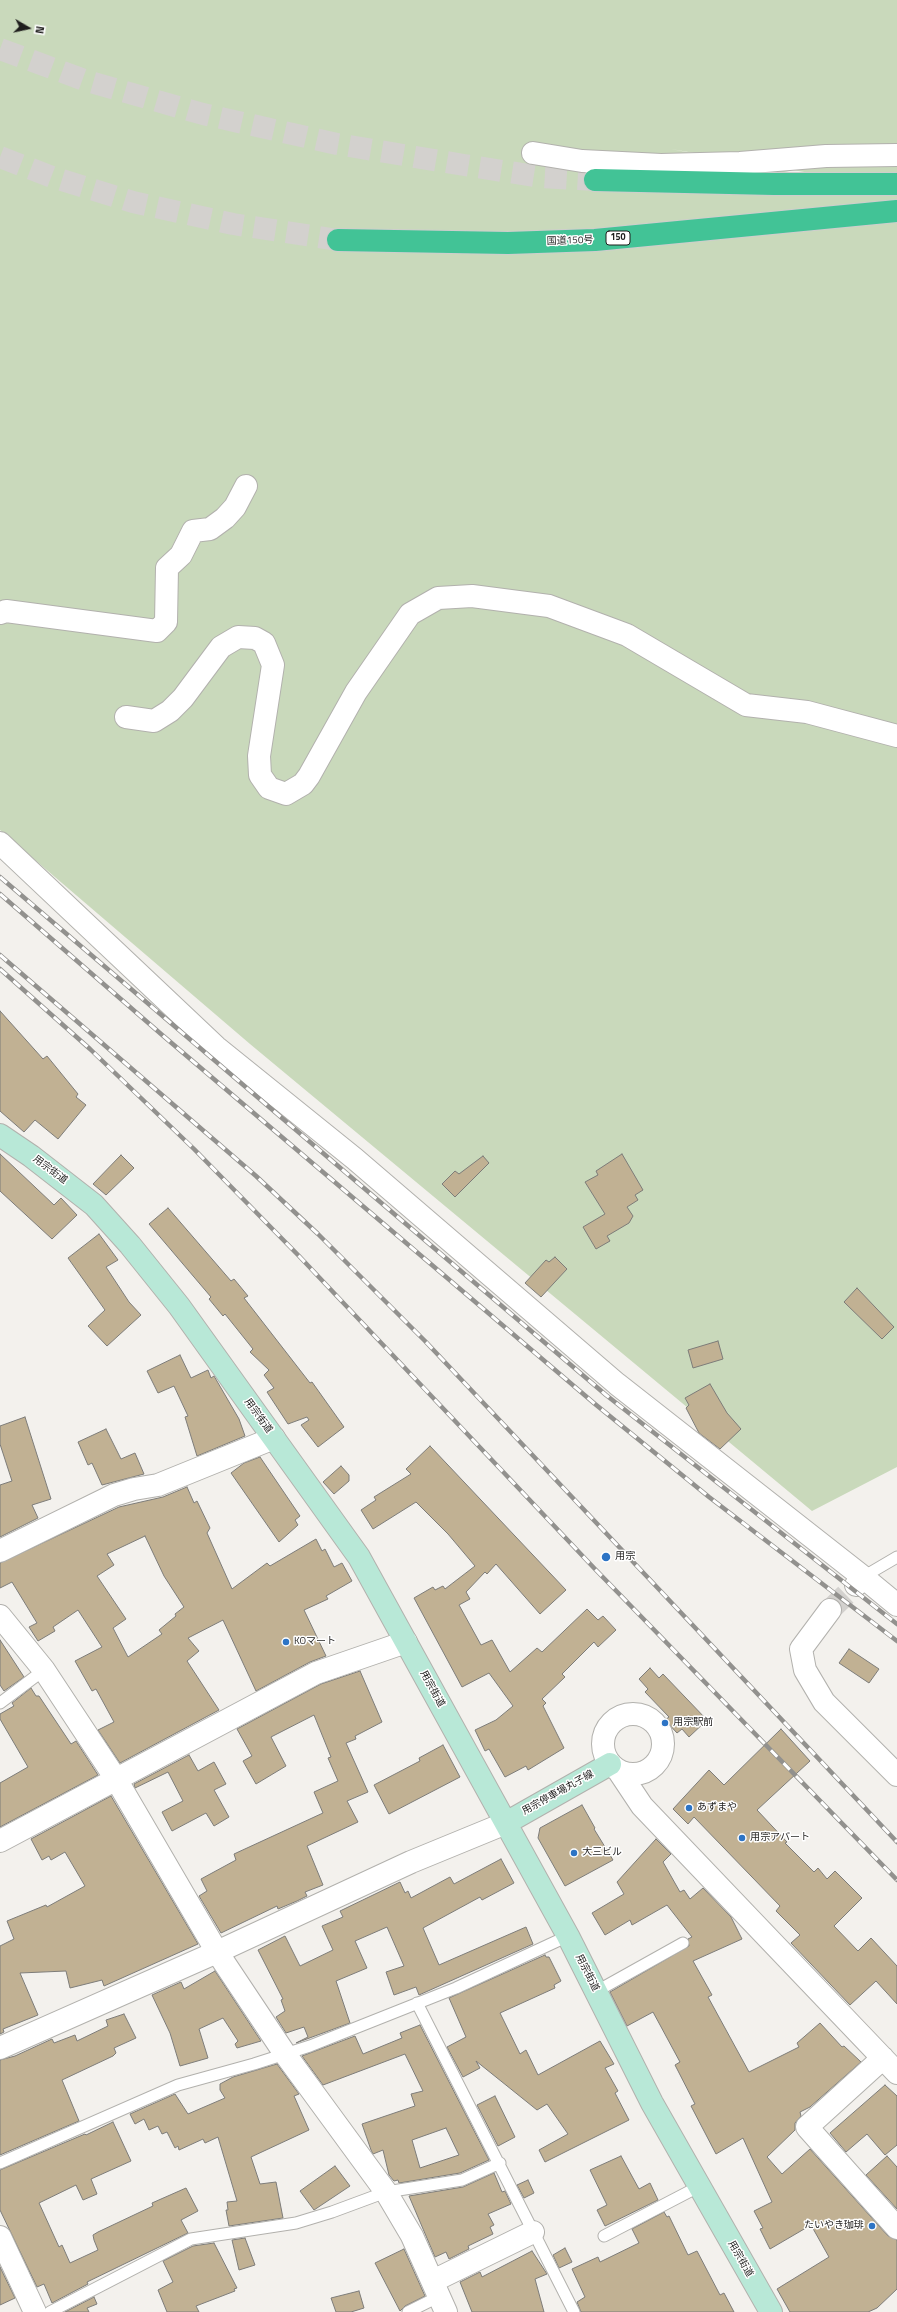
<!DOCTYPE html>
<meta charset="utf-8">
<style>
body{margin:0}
#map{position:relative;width:897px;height:2312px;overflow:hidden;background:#f3f1ed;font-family:"Titillium Web",sans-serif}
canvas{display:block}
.north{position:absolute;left:8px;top:8px;width:40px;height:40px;-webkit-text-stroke:3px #fff;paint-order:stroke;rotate:99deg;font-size:11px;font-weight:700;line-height:16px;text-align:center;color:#1f1e1d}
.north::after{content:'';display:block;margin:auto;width:14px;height:18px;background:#1f1e1d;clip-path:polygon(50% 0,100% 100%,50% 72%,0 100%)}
</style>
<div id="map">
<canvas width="897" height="2312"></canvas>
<div class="north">N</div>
</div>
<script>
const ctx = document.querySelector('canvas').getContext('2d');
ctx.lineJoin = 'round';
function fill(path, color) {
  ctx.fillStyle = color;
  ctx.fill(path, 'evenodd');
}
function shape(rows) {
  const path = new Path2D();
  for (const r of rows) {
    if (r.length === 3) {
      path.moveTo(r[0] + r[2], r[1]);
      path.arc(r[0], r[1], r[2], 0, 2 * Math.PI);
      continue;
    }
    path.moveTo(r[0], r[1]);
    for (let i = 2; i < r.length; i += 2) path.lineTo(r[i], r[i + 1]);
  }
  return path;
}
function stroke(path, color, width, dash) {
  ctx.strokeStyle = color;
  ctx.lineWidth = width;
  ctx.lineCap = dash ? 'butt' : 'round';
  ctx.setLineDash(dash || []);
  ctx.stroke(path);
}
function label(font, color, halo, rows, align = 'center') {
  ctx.font = font + ' "Titillium Web","Noto Sans JP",sans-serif';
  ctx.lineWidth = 3;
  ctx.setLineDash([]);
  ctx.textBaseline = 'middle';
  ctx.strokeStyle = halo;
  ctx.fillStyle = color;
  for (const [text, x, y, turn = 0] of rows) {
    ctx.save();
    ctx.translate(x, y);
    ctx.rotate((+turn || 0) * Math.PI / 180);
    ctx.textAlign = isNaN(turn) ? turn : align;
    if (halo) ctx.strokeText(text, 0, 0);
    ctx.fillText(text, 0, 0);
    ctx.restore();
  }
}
const green = shape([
 [0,0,897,0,897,188,671,149,897,193,897,1467,812,1511,250,1044,0,830]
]);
const building = shape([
 [0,1011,43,1059,47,1056,78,1094,76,1097,86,1105,58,1139,35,1120,24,1132,0,1111,0,1011],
 [0,1154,54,1205,61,1198,77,1215,52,1239,0,1191,0,1154],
 [622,1154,643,1190,635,1195,638,1200,627,1207,633,1216,629,1223,607,1236,610,1241,596,1249,583,1227,605,1214,585,1182,598,1175,596,1171,622,1154],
 [121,1155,134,1168,106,1195,93,1184,121,1155],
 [483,1156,489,1163,455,1197,442,1184,455,1171,459,1174,483,1156],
 [168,1208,231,1281,234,1279,248,1296,244,1298,310,1383,312,1382,344,1427,318,1447,301,1425,309,1420,307,1417,288,1424,267,1392,274,1388,264,1375,269,1370,250,1352,253,1349,225,1314,223,1316,209,1299,211,1297,149,1224,168,1208],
 [99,1234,118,1260,106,1267,129,1302,141,1315,107,1346,88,1326,105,1310,68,1258,99,1234],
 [555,1257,567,1269,541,1297,525,1283,546,1260,549,1262,555,1257],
 [857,1288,894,1327,882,1339,844,1302,857,1288],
 [718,1341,723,1359,693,1368,688,1350,718,1341],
 [180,1355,191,1378,208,1370,211,1378,214,1376,239,1419,245,1436,197,1456,185,1417,188,1416,174,1386,158,1393,147,1371,180,1355],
 [710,1384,727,1413,741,1429,720,1449,699,1433,686,1408,689,1405,685,1398,710,1384],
 [25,1417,51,1499,32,1505,38,1518,0,1537,0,1485,12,1481,0,1444,0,1426,25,1417],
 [106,1429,121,1459,135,1453,144,1474,102,1485,92,1463,88,1465,78,1442,106,1429],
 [430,1446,566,1590,540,1614,496,1564,487,1574,485,1572,466,1592,470,1599,459,1605,481,1645,492,1640,510,1672,537,1648,542,1652,587,1609,598,1620,603,1616,616,1630,598,1647,594,1642,562,1674,565,1677,542,1699,546,1703,543,1706,564,1748,528,1770,526,1766,505,1777,489,1749,485,1751,475,1730,496,1720,513,1706,489,1673,462,1687,414,1598,433,1587,435,1590,443,1586,445,1589,475,1566,448,1534,416,1502,373,1529,361,1510,376,1500,374,1497,411,1474,406,1469,430,1446],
 [260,1457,300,1516,295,1520,298,1525,279,1542,231,1473,244,1463,260,1457],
 [341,1466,349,1475,349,1481,334,1494,323,1482,341,1466],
 [187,1487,194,1503,197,1501,210,1528,207,1533,232,1589,267,1563,270,1566,316,1539,322,1551,325,1549,334,1567,342,1563,352,1581,326,1596,328,1599,304,1610,326,1656,310,1662,256,1691,223,1620,188,1638,199,1651,187,1661,219,1710,120,1763,98,1730,114,1722,96,1689,92,1691,75,1661,102,1647,78,1610,53,1627,55,1631,38,1641,29,1627,37,1623,12,1582,0,1588,0,1563,119,1507,163,1497,187,1487],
 [145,1536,164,1576,184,1607,175,1614,176,1616,159,1630,162,1634,128,1657,113,1628,126,1619,97,1576,114,1565,107,1554,145,1536],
 [0,1640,24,1677,4,1691,0,1685,0,1640],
 [849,1649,879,1669,869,1683,839,1663,849,1649],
 [650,1668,659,1678,663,1674,707,1720,689,1737,682,1729,677,1733,665,1720,669,1717,645,1692,648,1689,639,1679,650,1668],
 [360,1671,382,1722,359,1734,355,1736,356,1739,346,1743,368,1792,347,1801,358,1822,307,1846,323,1885,305,1892,307,1896,297,1901,278,1909,277,1906,221,1933,199,1896,207,1891,201,1879,236,1860,234,1854,323,1813,314,1792,338,1781,328,1758,331,1757,314,1715,271,1737,286,1766,256,1784,243,1761,252,1756,237,1729,321,1684,360,1671],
 [31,1688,36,1696,39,1696,71,1744,76,1741,98,1775,0,1827,0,1783,28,1767,0,1719,0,1714,14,1706,12,1703,31,1688],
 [781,1729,810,1761,757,1810,787,1842,785,1843,814,1872,818,1868,827,1879,835,1871,862,1898,834,1926,858,1951,871,1938,897,1966,897,2004,876,1981,850,2005,791,1943,800,1935,776,1911,780,1906,694,1817,688,1824,673,1809,709,1770,724,1785,781,1729],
 [443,1745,460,1777,389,1814,374,1785,420,1761,419,1758,443,1745],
 [189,1755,198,1771,214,1762,226,1784,214,1790,229,1817,214,1826,206,1813,172,1831,162,1812,183,1801,168,1772,135,1788,134,1784,189,1755],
 [111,1796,198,1944,104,1986,102,1980,70,1988,66,1971,20,1973,38,2015,3,2029,4,2032,0,2034,0,1946,14,1939,7,1921,46,1905,47,1907,85,1886,65,1852,51,1860,49,1856,42,1860,31,1839,111,1796],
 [582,1805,595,1828,594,1829,613,1860,565,1886,538,1838,540,1828,582,1805],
 [656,1839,671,1854,663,1862,680,1892,684,1890,690,1899,703,1888,731,1917,742,1939,693,1961,712,1995,708,1997,749,2072,799,2047,797,2043,820,2023,842,2047,844,2046,861,2062,810,2107,800,2112,801,2116,795,2123,795,2130,767,2157,782,2174,810,2149,888,2236,897,2240,897,2289,877,2308,868,2312,790,2312,777,2289,829,2257,811,2225,770,2249,760,2229,763,2228,754,2211,772,2202,743,2138,716,2154,691,2106,695,2104,675,2065,680,2062,653,2012,627,2026,610,1992,689,1946,688,1939,692,1937,667,1905,632,1925,630,1920,605,1935,592,1913,624,1894,617,1882,656,1839],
 [501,1859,514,1883,482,1900,480,1897,423,1928,439,1965,526,1927,533,1944,419,1995,416,1987,394,1995,386,1972,404,1966,387,1927,355,1941,367,1968,336,1981,350,2023,296,2043,308,2037,304,2027,286,2033,276,2017,285,2011,281,2000,283,1999,258,1950,285,1936,300,1966,333,1950,322,1926,343,1917,340,1911,400,1882,405,1893,408,1891,411,1898,450,1877,454,1884,501,1859],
 [545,1955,546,1957,549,1957,561,1981,554,1985,555,1988,500,2013,520,2054,526,2050,538,2075,600,2041,614,2064,605,2068,618,2091,615,2093,629,2120,545,2162,539,2150,568,2134,547,2104,537,2110,476,2061,480,2068,463,2077,447,2047,466,2037,449,1998,545,1955],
 [215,1971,261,2041,237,2048,235,2044,238,2041,223,2018,199,2029,208,2058,180,2066,170,2033,152,1995,181,1982,184,1989,215,1971],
 [124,2014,136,2038,114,2048,116,2053,113,2056,62,2080,79,2121,0,2155,0,2060,15,2056,52,2039,54,2043,75,2035,77,2041,108,2026,106,2020,124,2014],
 [420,2025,489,2160,460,2173,399,2183,398,2180,394,2181,389,2175,383,2150,373,2154,371,2150,362,2124,415,2106,411,2094,423,2091,405,2054,323,2085,302,2056,355,2036,363,2054,402,2038,400,2033,420,2025],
 [446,2128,459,2155,420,2168,412,2140,446,2128],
 [277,2064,299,2094,294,2096,309,2130,251,2157,260,2184,276,2182,283,2218,229,2226,226,2210,228,2210,227,2202,237,2201,218,2137,205,2143,203,2139,179,2150,178,2146,175,2148,167,2132,162,2134,158,2126,149,2130,144,2119,135,2124,130,2114,175,2094,188,2114,225,2098,220,2090,220,2084,233,2077,277,2064],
 [885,2085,897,2096,897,2145,885,2155,867,2134,846,2152,830,2133,885,2085],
 [495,2096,515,2137,498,2146,477,2105,495,2096],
 [113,2122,131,2161,91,2179,97,2194,83,2200,76,2185,39,2203,59,2247,62,2245,70,2263,98,2250,94,2240,93,2235,98,2232,153,2206,152,2203,186,2188,198,2211,181,2220,188,2233,87,2282,88,2284,52,2303,44,2284,37,2287,0,2210,0,2170,85,2134,86,2135,113,2122],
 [621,2156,639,2189,650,2183,658,2200,605,2226,597,2210,607,2205,590,2170,621,2156],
 [887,2156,897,2167,897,2209,866,2175,887,2156],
 [335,2166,350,2186,314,2210,300,2191,335,2166],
 [494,2173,502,2192,505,2191,511,2204,488,2214,494,2225,490,2227,493,2234,468,2246,469,2249,449,2259,446,2252,435,2257,409,2196,463,2187,494,2173],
 [528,2180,534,2193,524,2198,517,2185,528,2180],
 [664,2212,667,2217,669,2216,688,2255,697,2251,720,2295,724,2293,734,2312,581,2312,577,2302,585,2297,572,2269,598,2257,600,2262,639,2243,632,2229,664,2212],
 [245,2238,255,2265,239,2270,232,2240,245,2238],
 [214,2243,237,2288,234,2289,235,2291,196,2306,199,2312,167,2312,158,2290,173,2282,163,2261,193,2246,214,2243],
 [565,2248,572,2262,559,2268,553,2255,565,2248],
 [404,2249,425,2296,405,2306,400,2311,375,2263,404,2249],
 [532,2251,547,2274,535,2279,544,2312,472,2312,460,2282,480,2272,482,2277,532,2251],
 [0,2267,15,2298,0,2305,0,2267],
 [359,2291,364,2308,351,2312,336,2312,331,2298,359,2291],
 [94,2297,97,2304,87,2308,89,2312,65,2312,94,2297]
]);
const minorTunnel = shape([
 [830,1610,856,1585]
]);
const trunkTunnel = shape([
 [0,49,87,81,203,114,337,144,464,165,541,177,595,180],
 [0,157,52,177,133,202,233,224,338,240]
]);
const service = shape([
 [863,1577,897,1557],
 [0,1703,44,1670],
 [597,1991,683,1943],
 [417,2003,574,2312],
 [0,2163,178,2085,254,2064,310,2046,456,1988,568,1936],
 [604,2236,698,2187],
 [50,2312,191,2239,296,2223,332,2212,386,2192,462,2180,500,2163],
 [408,2312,440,2296]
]);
const minor = shape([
 [533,153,582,161,661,165,740,163,826,156,897,155],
 [0,613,6,611,157,631,166,622,167,568,181,555,193,531,210,529,225,518,235,507,246,486],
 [126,717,154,721,170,711,183,698,221,647,238,637,255,638,264,643,273,665,259,756,260,775,269,788,286,794,303,784,309,776,356,692,410,614,438,598,472,596,549,606,627,635,746,705,807,712,897,736],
 [0,843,216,1047,355,1159,617,1384,863,1577,856,1585],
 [0,1551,114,1495,134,1489,158,1485,274,1438],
 [863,1577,897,1605],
 [830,1610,801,1649,805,1670,824,1702,897,1775],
 [0,1616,44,1670,116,1779,217,1952,285,2054,386,2192,412,2236,446,2312],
 [633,1744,30],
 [618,1770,642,1806,897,2073],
 [0,1841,316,1673,406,1642],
 [883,2058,807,2127,897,2228],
 [0,2237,35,2312],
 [433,2281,533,2232]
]);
const tertiary = shape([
 [0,2048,217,1952,411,1862,506,1823]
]);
const secondary = shape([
 [0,1135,31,1156,94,1205,130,1245,179,1306,359,1557,568,1936,652,2103,771,2312],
 [506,1823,610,1764]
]);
const trunk = shape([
 [595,180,774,184,897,184],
 [338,240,508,243,595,240,897,211]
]);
const rail = shape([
 [0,877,606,1395,897,1624],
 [0,894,161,1034,595,1404,709,1497,897,1641],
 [0,955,256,1176,318,1234,425,1341,897,1842],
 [0,969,90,1049,194,1149,299,1256,594,1568,897,1880]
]);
const markers = [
 [606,1557,5,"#2d74c5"],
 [286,1642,4,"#2d74c5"],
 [665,1723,4,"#2d74c5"],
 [689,1808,4,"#2d74c5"],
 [742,1838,4,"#2d74c5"],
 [574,1853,4,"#2d74c5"],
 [872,2226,4,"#2d74c5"]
];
const shields = [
 [618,238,24]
];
const shieldNames = [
 ["150",618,238]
];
const streetNames = [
 ["国道150号",570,241,-2],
 ["用宗街道",50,1170,37],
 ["用宗街道",258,1416,54],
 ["用宗街道",432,1689,61],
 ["用宗停車場丸子線",558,1793,-29],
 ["用宗街道",587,1973,63],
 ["用宗街道",740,2259,60]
];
const poiNames = [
 ["用宗",615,1557],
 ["KOマート",294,1642],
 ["用宗駅前",673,1723],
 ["あずまや",697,1808],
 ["用宗アパート",750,1838],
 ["大三ビル",582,1853],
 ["たいやき珈琲",864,2226,"right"]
];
fill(green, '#c9d9bb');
fill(building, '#c1b193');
stroke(building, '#7d7c79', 1);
stroke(minorTunnel, '#d3d1ce', 22, [22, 11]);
stroke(trunkTunnel, '#d3d1ce', 22, [22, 11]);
stroke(service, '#b2b1ad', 13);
stroke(minor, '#b2b1ad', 24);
stroke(tertiary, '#b2b1ad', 24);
stroke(secondary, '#b2b1ad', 24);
stroke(trunk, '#cececd', 24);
stroke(service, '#fff', 11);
stroke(minor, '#fff', 22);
stroke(tertiary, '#fff', 22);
stroke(secondary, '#b8e8d7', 22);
stroke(trunk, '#42c396', 22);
stroke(rail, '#92918e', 4.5);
stroke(rail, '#fff', 3, [9]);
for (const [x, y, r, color] of markers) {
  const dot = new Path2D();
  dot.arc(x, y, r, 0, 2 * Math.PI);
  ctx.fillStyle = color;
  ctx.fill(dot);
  stroke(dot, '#fff', 1.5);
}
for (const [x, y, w] of shields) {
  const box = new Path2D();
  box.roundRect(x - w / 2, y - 7, w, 14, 3);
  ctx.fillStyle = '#fff';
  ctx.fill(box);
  stroke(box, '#1f1e1d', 1);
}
label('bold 9px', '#1f1e1d', null, shieldNames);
label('10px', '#1f1e1d', '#fff', streetNames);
label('10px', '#1f1e1d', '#fff', poiNames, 'left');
</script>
